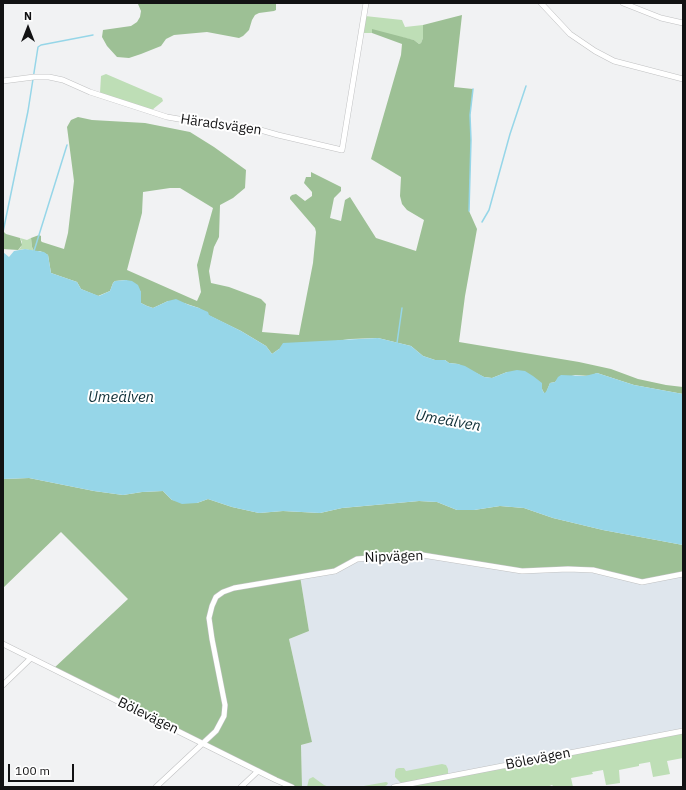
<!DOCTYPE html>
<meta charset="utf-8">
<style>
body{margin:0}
#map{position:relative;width:686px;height:790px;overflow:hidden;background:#f1f2f3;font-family:"IBM Plex Sans",sans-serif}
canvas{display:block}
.frame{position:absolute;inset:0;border:4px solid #121213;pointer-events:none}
.north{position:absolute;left:8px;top:8px;width:40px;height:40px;-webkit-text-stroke:3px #fff;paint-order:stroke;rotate:0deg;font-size:11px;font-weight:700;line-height:16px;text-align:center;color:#121213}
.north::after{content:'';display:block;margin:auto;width:14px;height:18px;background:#121213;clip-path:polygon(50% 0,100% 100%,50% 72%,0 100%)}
.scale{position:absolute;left:8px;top:764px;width:66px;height:18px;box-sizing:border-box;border:2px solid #121213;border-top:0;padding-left:5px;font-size:12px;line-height:14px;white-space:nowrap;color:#121213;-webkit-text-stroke:3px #fff;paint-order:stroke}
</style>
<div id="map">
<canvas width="686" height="790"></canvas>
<div class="frame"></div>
<div class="north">N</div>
<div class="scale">100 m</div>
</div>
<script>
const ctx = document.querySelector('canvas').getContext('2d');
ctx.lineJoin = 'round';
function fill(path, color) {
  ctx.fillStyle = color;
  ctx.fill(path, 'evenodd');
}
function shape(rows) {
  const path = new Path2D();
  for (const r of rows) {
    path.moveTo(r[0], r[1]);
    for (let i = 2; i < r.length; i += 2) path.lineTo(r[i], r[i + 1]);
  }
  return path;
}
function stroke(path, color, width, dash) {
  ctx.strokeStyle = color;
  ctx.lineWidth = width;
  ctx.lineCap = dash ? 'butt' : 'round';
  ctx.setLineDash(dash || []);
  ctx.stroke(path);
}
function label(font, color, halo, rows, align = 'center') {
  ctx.font = font + ' "IBM Plex Sans",sans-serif';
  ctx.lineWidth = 4;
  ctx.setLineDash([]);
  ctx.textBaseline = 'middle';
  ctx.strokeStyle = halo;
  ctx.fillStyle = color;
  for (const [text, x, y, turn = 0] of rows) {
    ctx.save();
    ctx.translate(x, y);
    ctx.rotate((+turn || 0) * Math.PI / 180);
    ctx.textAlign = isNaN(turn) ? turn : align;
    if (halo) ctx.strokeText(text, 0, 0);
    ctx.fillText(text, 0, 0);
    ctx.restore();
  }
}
const built = shape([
 [416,554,568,569,683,574,683,731,394,787,302,787,301,745,312,742,289,639,309,631,300,576,357,559]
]);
const green = shape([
 [365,16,402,20,405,27,423,25,423,38,421,43,419,44,414,40,372,31,372,33,364,33,362,35],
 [106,74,162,98,163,101,152,110,100,93,101,76],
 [20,238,27,240,31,238,32,247,34,251,25,249,18,250,21,247,22,242],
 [683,731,683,758,667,761,670,774,653,777,650,762,639,764,639,766,619,770,620,783,606,785,603,770,592,772,593,774,571,778,573,787,554,787,552,785,547,787,394,787],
 [442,764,446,765,448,769,448,774,401,783,395,777,395,772,396,769,399,768,404,768,406,771],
 [313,777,324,785,329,787,307,787,309,779],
 [386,782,388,783,387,785,383,787,358,787]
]);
const forest = shape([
 [133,3,276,3,276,10,274,11,259,13,255,15,252,20,249,30,243,36,239,38,207,32,174,35,166,39,161,46,141,54,129,58,117,57,107,46,102,37,103,30,131,26,137,22,140,17,141,11,138,4],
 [462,15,454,87,473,89,470,115,471,140,469,211,477,229,465,296,459,342,579,362,611,369,638,379,666,385,683,387,683,394,634,385,597,373,590,376,575,375,557,380,555,382,550,383,546,393,544,393,542,389,507,372,492,378,484,377,458,364,449,363,445,360,435,360,423,356,411,346,378,338,350,339,279,349,272,354,266,346,241,331,208,315,199,308,184,303,168,301,153,308,147,306,141,303,141,292,126,280,115,281,113,283,110,291,98,296,81,289,77,282,51,273,48,255,40,251,34,251,32,247,31,238,39,235,41,236,41,241,42,242,64,249,68,233,74,181,67,127,71,120,78,117,92,120,145,123,190,132,214,147,246,170,245,188,233,198,220,205,219,237,214,247,209,271,211,283,229,287,261,299,266,304,262,332,299,335,313,263,316,232,315,228,290,199,290,197,292,195,296,194,305,201,312,196,312,192,304,183,306,177,311,177,311,172,341,187,341,191,334,198,330,218,341,221,345,200,350,197,376,238,416,251,424,220,407,210,402,204,400,196,401,177,371,159,401,55,402,44,372,33,372,29,414,40,419,44,421,43,423,38,423,25],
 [170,188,180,188,213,208,197,265,201,292,197,301,127,270,142,213,143,192],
 [3,231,6,234,20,238,22,245,18,250,3,249],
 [29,478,94,491,123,495,142,492,163,491,172,500,197,503,208,499,232,507,259,513,283,511,320,513,342,508,419,501,437,502,457,510,474,510,500,506,524,508,553,518,603,530,683,545,683,574,649,582,593,570,522,571,416,554,357,559,335,571,300,576,309,631,289,639,312,742,301,745,302,787,292,787,53,669,128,599,61,532,3,588,3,479]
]);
const water = shape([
 [25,249,44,252,48,255,51,273,77,282,81,289,99,296,110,291,113,283,115,281,126,280,132,281,138,285,141,292,141,303,147,306,153,308,168,301,176,299,189,305,199,308,208,312,209,315,241,331,266,346,272,354,279,349,283,343,378,338,411,346,423,356,435,360,445,360,449,363,458,364,465,366,484,377,492,378,507,372,517,370,525,371,533,376,542,383,542,389,544,393,546,392,550,383,555,382,558,377,561,375,585,376,597,373,634,385,683,394,683,545,603,530,553,518,524,508,500,506,474,510,457,510,437,502,419,501,342,508,320,513,283,511,259,513,232,507,208,499,197,503,182,504,172,500,163,491,142,492,123,495,94,491,29,478,3,479,3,252,9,257,14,251]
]);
const stream = shape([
 [469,211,471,140,470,115,473,89],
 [482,222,489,210,510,134,526,86],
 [3,232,28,111,38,47,41,45,93,35],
 [34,251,67,145],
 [397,343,402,308]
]);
const street = shape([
 [541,3,570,34,595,51,614,61,683,79],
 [623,3,661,18,683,23],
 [3,81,34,77,49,77,63,80,90,92,167,117,208,124,250,127,278,135,342,150,366,3],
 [3,644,276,780,292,787],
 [3,685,31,658],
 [156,787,216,731,224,716,225,705,212,639,209,618,212,606,216,597,223,592,234,588,335,571,357,559,416,554,522,571,568,569,593,570,642,582,683,574],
 [241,787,258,771],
 [394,787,683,731]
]);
const streetNames = [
 ["Häradsvägen",221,125,8],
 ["Nipvägen",394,557,-2],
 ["Bölevägen",148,716,26],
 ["Bölevägen",538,759,-11]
];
const waterNames = [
 ["Umeälven",121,398],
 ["Umeälven",448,421,10]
];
fill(built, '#dfe6ed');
fill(green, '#bedeb6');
fill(forest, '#9dc095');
fill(water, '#96d6e8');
stroke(stream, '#96d6e8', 1.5);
stroke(street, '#c0c1c2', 6);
stroke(street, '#fff', 5);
label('14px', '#121213', '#fff', streetNames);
label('italic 15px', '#0e2e36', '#fff', waterNames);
</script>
